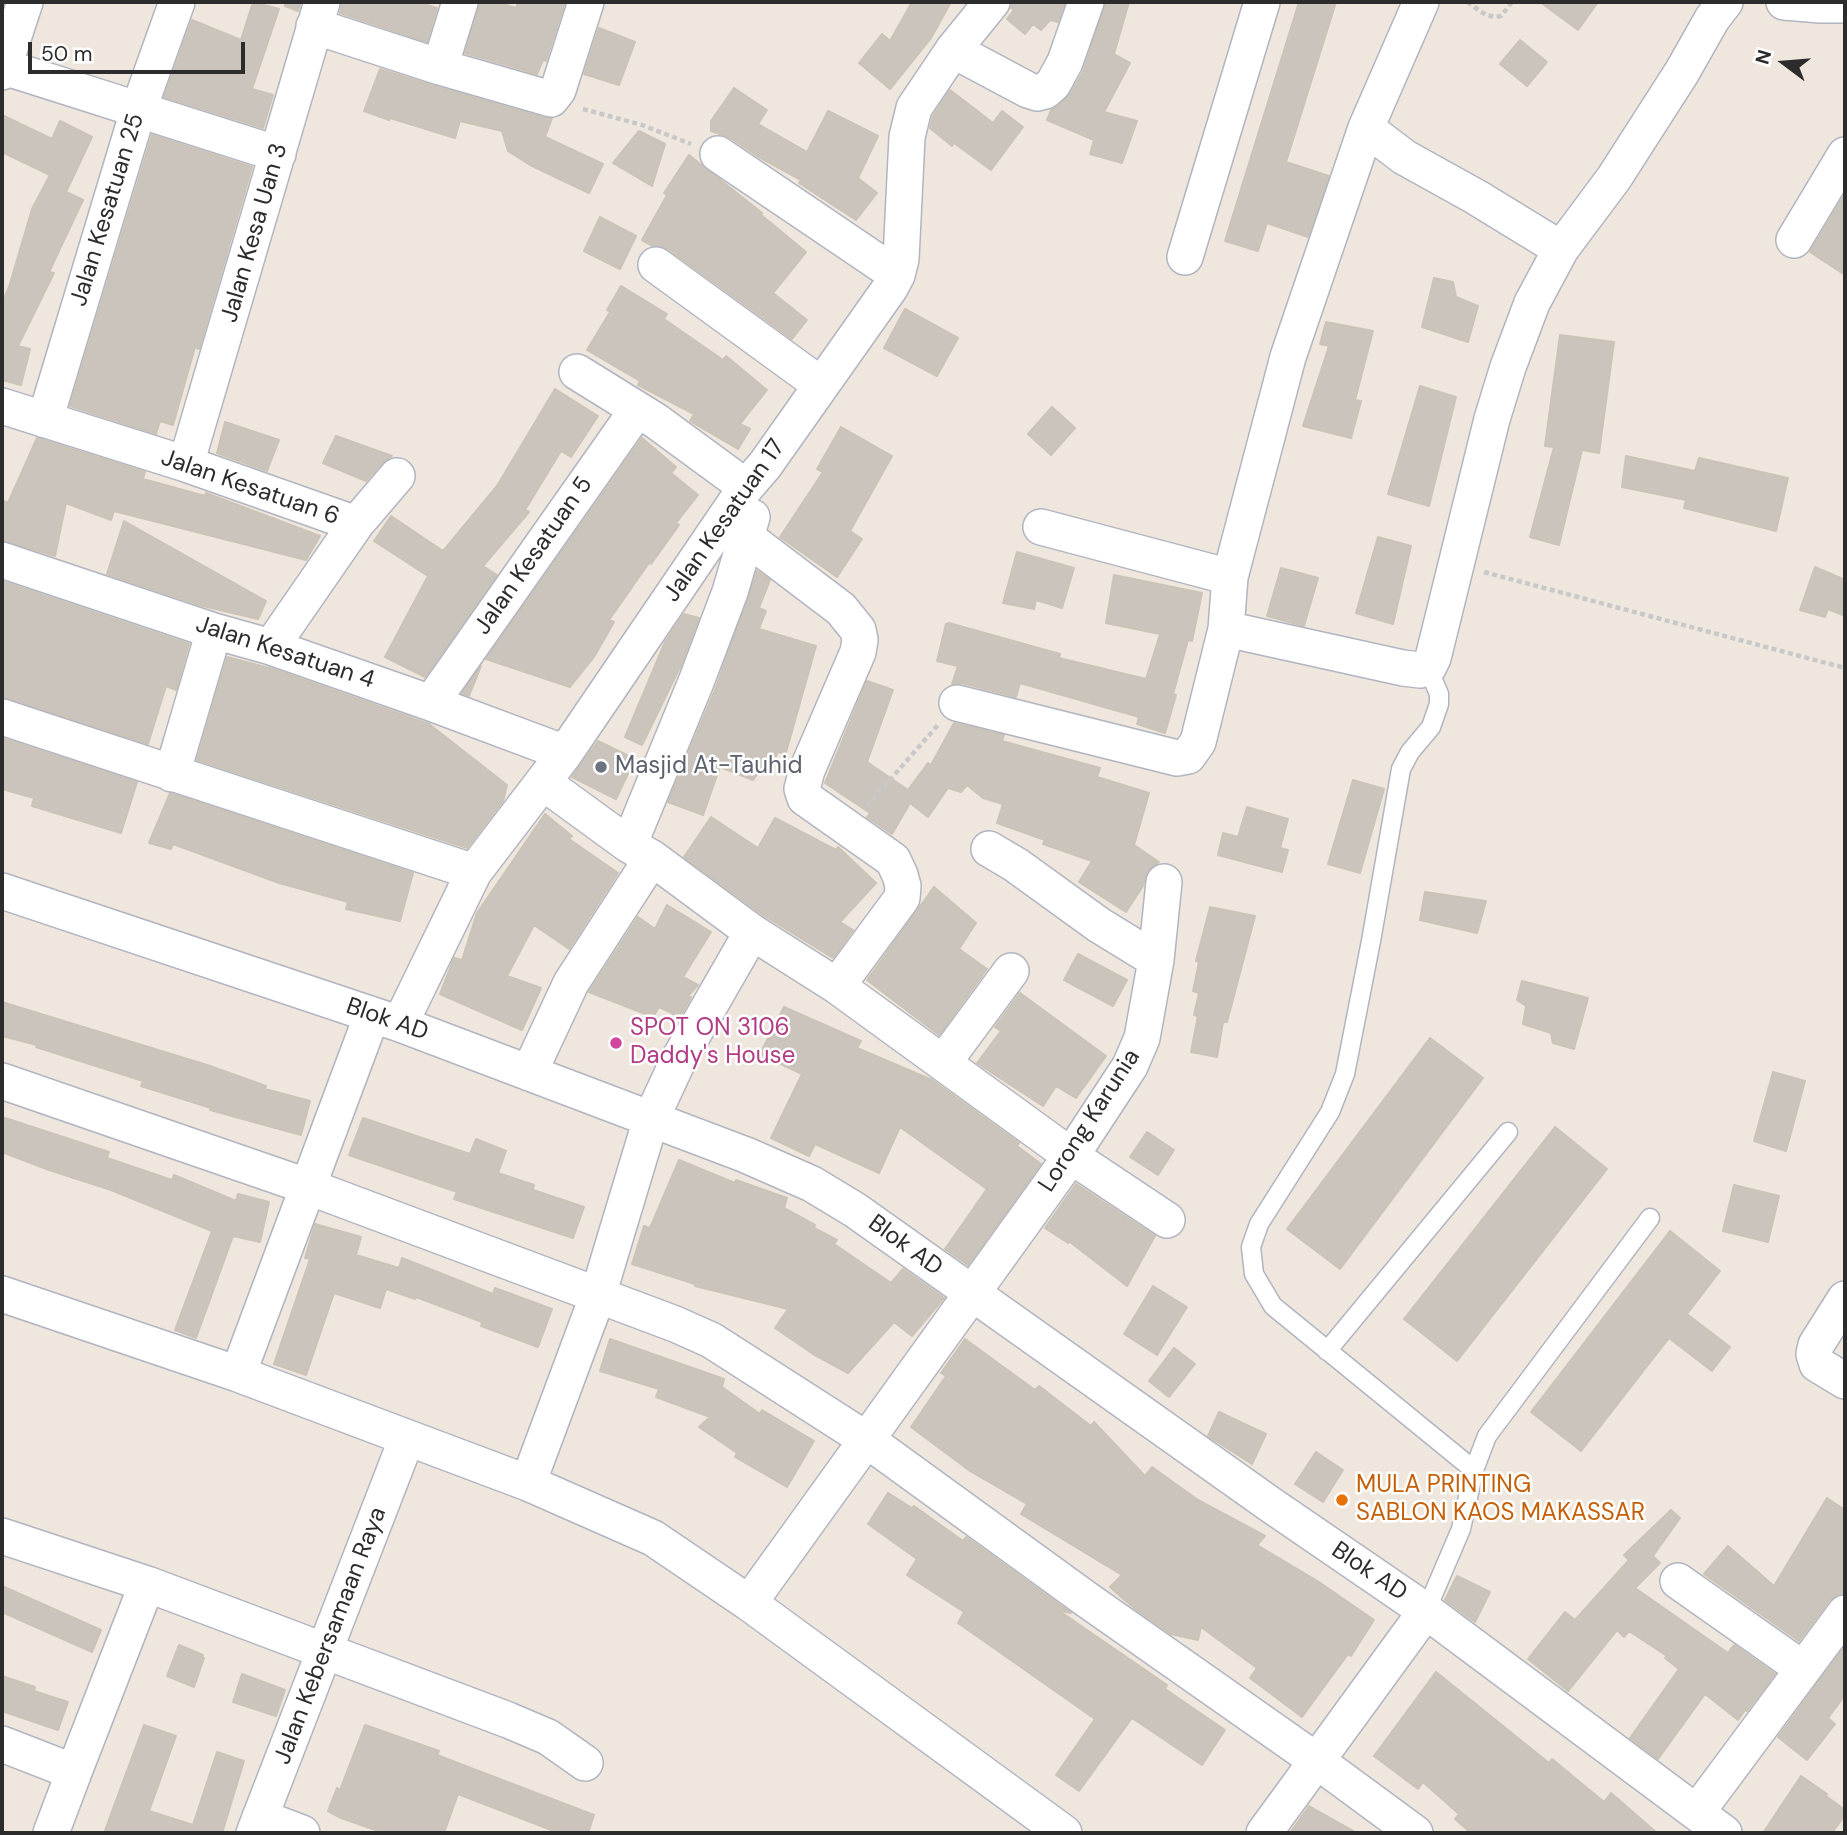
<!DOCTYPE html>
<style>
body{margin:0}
#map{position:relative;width:1847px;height:1835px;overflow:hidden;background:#efe7dd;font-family:"DM Sans",sans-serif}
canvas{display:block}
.frame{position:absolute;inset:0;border:4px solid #2c2c2c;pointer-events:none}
.north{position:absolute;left:1749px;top:28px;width:70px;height:70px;-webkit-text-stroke:5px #fff;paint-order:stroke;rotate:286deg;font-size:19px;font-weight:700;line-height:28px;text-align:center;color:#2c2c2c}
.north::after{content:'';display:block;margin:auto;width:24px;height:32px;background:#2c2c2c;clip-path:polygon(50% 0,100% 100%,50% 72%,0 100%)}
.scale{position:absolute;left:28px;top:42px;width:217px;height:32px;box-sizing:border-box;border:4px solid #2c2c2c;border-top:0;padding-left:9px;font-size:21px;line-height:24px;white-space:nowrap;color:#2c2c2c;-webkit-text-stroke:5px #fff;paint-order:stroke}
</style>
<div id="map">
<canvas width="1847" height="1835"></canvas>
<div class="frame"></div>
<div class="north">N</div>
<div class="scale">50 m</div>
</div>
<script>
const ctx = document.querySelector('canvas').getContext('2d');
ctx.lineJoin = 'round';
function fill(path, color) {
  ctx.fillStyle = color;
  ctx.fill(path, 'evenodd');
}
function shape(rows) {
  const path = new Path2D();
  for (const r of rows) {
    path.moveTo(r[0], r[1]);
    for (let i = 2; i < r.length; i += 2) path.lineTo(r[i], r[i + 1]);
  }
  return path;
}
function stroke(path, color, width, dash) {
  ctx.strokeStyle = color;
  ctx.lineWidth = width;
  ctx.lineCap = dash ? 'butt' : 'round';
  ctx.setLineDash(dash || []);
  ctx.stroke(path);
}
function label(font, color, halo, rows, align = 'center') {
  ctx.font = font + ' "DM Sans",sans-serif';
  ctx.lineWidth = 5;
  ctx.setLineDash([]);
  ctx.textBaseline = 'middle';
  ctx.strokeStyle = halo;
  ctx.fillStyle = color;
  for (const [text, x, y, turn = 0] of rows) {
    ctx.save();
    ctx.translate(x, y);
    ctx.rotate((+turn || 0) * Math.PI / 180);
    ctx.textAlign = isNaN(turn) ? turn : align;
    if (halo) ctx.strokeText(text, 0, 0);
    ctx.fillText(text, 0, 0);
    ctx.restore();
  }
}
const building = shape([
 [253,2,279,9,252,89,273,95,263,128,164,97,192,20,241,40,253,2],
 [286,2,301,2,298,11,285,6,286,2],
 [342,2,416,2,437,8,427,42,340,13,342,2],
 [480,2,496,2,516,8,518,2,565,2,546,61,543,60,537,74,465,53,480,2],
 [912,2,951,2,931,38,890,89,859,63,882,34,890,41,912,2],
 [1012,2,1065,2,1058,22,1050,20,1041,30,1033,24,1025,34,1007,19,1014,10,1011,8,1012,2],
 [1106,2,1129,2,1114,54,1130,63,1104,112,1137,121,1122,163,1090,154,1094,140,1047,120,1051,110,1070,94,1083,72,1106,2],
 [1299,2,1336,2,1286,162,1329,176,1308,237,1267,223,1258,251,1225,241,1299,2],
 [1540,2,1598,2,1578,30,1540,2],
 [599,28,635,42,619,85,584,74,599,28],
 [1520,40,1547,62,1527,86,1500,64,1520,40],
 [380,69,434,86,545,118,552,118,545,137,603,164,589,193,530,165,508,151,502,131,460,121,455,138,390,118,389,120,364,111,380,69],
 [734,88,767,110,758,124,807,152,828,111,878,136,858,178,877,193,856,220,799,183,801,180,759,157,729,137,711,131,711,121,734,88],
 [950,90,993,123,1002,111,1023,127,991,170,954,143,952,146,930,128,933,116,950,90],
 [2,115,52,139,60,121,92,137,66,192,83,200,49,272,54,273,18,346,30,349,21,385,2,380,2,303,9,287,32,209,50,175,2,152,2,115],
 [639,131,665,144,652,186,613,163,639,131],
 [152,135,252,167,199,349,195,347,173,425,160,421,156,434,70,406,152,135],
 [689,155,762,213,760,214,806,252,773,293,807,320,792,339,668,249,653,246,642,240,667,195,664,193,689,155],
 [1845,194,1845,275,1810,252,1845,194],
 [600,217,636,236,620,269,584,251,600,217],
 [1434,278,1453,282,1456,297,1478,306,1468,342,1422,327,1434,278],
 [621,286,667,314,664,319,723,360,726,356,767,390,740,424,750,429,738,449,690,421,694,414,638,385,640,381,587,350,610,312,607,310,621,286],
 [905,309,958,338,937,376,884,348,905,309],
 [1326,322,1373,331,1355,400,1361,401,1351,438,1303,426,1329,346,1320,344,1326,322],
 [1560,335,1614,342,1599,453,1582,450,1559,545,1530,537,1554,447,1545,446,1560,335],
 [1420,386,1456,397,1429,506,1388,494,1420,386],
 [555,389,598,416,571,457,561,451,525,510,529,512,483,566,497,575,425,677,385,657,428,576,374,541,391,516,443,551,497,486,555,389],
 [1052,407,1075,428,1051,455,1028,434,1052,407],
 [225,422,279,440,267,471,217,453,225,422],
 [841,427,892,456,850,531,862,539,837,577,780,537,823,472,817,469,841,427],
 [336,436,392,456,382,463,366,481,323,463,336,436],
 [37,438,145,472,143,479,205,496,206,493,320,536,306,560,114,511,111,520,66,503,55,556,2,540,2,500,8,503,37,438],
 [642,438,676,467,671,473,698,495,676,523,679,525,651,564,649,563,609,620,614,622,594,657,570,687,486,659,642,438],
 [1626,456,1695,471,1699,458,1788,478,1776,531,1684,508,1686,500,1622,487,1626,456],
 [124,521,266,601,258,619,203,606,107,574,124,521],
 [1378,537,1411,546,1393,624,1356,613,1378,537],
 [1017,552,1074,568,1062,608,1036,600,1034,609,1003,603,1017,552],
 [1815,567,1845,580,1845,616,1828,609,1825,617,1800,610,1815,567],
 [1281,568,1318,578,1304,626,1267,616,1281,568],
 [757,571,770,580,759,608,766,611,759,629,816,646,785,756,778,751,771,770,763,766,753,780,720,767,703,815,668,802,715,690,757,571],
 [1114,575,1202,593,1192,641,1188,640,1173,694,1176,695,1165,733,1137,724,1139,717,1020,683,1016,697,962,683,952,684,958,666,937,661,946,624,949,623,1060,654,1059,658,1146,679,1160,634,1106,623,1114,575],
 [2,581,189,644,176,690,166,686,148,744,2,697,2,581],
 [684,614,699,618,682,663,642,745,625,737,665,642,684,614],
 [227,657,273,669,429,724,507,785,503,801,467,848,197,760,227,657],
 [481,666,469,696,462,693,481,666],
 [867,681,893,690,867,762,908,790,928,763,931,765,954,723,1004,735,1002,741,1100,768,1097,777,1149,793,1134,845,1159,862,1147,871,1143,886,1126,912,1079,882,1092,861,1043,844,1045,840,997,823,1003,804,983,798,967,785,961,792,948,788,928,817,910,803,892,834,867,817,870,813,825,783,867,681],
 [2,738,137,782,121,833,32,806,34,798,2,789,2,738],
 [598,741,635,759,616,799,572,777,598,741],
 [1353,780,1384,789,1360,873,1328,864,1353,780],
 [170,793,413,873,400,921,346,909,348,902,279,883,173,844,171,849,149,843,170,793],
 [1247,807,1288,819,1280,848,1288,850,1282,872,1218,855,1223,833,1238,837,1247,807],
 [545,814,572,836,569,839,618,873,569,949,534,925,507,976,541,988,522,1030,440,994,454,958,462,960,477,913,545,814],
 [711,817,758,848,775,818,836,850,838,847,876,883,840,922,853,930,833,958,763,915,684,857,711,817],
 [934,887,976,923,959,949,987,969,939,1035,867,980,934,887],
 [1425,892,1486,901,1477,933,1420,920,1425,892],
 [667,905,711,932,683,977,698,985,688,996,691,997,680,1017,659,1007,653,1017,589,992,638,917,655,929,667,905],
 [1210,907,1255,916,1227,1022,1223,1022,1217,1057,1191,1052,1198,1016,1194,1015,1199,993,1193,991,1199,962,1196,961,1210,907],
 [1078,954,1127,980,1113,1006,1064,980,1078,954],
 [1522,981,1588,998,1574,1049,1553,1043,1551,1033,1523,1024,1526,1006,1517,1000,1522,981],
 [1020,993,1106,1056,1076,1098,1056,1086,1043,1106,977,1063,1001,1031,995,1027,1020,993],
 [2,1002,207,1065,266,1086,265,1089,310,1101,301,1135,210,1110,211,1108,141,1086,143,1081,36,1047,37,1045,2,1036,2,1002],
 [784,1007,861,1041,857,1048,932,1080,1019,1143,1017,1146,1041,1164,968,1265,945,1249,987,1189,900,1127,879,1173,815,1144,809,1156,771,1138,802,1074,760,1054,784,1007],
 [1430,1038,1483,1078,1340,1269,1287,1229,1430,1038],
 [1773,1072,1805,1081,1786,1151,1754,1141,1773,1072],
 [2,1117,109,1152,107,1158,172,1180,174,1175,236,1201,238,1194,269,1202,260,1242,233,1236,196,1338,175,1330,212,1231,111,1190,49,1170,2,1152,2,1117],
 [363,1118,470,1154,476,1139,506,1151,498,1173,534,1185,533,1190,584,1207,573,1238,454,1199,457,1192,349,1155,363,1118],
 [1555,1127,1607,1169,1457,1361,1404,1319,1555,1127],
 [1147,1132,1174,1150,1158,1175,1130,1157,1147,1132],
 [679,1160,735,1183,736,1180,787,1198,784,1208,815,1225,814,1228,837,1240,834,1244,891,1283,903,1269,944,1298,912,1336,894,1322,848,1373,813,1354,775,1328,788,1309,695,1286,695,1284,632,1264,644,1226,650,1228,679,1160],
 [1076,1184,1155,1236,1127,1286,1070,1242,1068,1243,1045,1228,1076,1184],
 [1734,1185,1779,1196,1768,1242,1723,1231,1734,1185],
 [315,1224,361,1237,356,1255,399,1268,402,1258,493,1294,495,1288,552,1309,538,1347,481,1326,482,1322,416,1297,415,1299,386,1289,380,1308,334,1293,306,1375,274,1364,310,1259,305,1258,315,1224],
 [1670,1231,1720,1271,1687,1314,1730,1347,1712,1371,1669,1338,1581,1451,1531,1412,1670,1231],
 [1153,1286,1187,1307,1157,1355,1124,1334,1153,1286],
 [610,1339,724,1379,722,1387,760,1414,762,1410,814,1441,787,1487,735,1457,737,1453,699,1427,710,1417,656,1397,659,1389,600,1371,610,1339],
 [965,1339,1035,1390,1039,1386,1091,1426,1094,1422,1145,1476,1152,1467,1198,1500,1265,1536,1257,1545,1319,1582,1374,1620,1351,1656,1348,1654,1302,1717,1250,1678,1257,1668,1201,1627,1198,1640,1171,1634,1135,1609,1110,1587,1122,1575,1021,1514,1027,1504,970,1471,911,1427,946,1376,941,1373,965,1339],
 [1174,1348,1195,1364,1169,1397,1149,1381,1174,1348],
 [1219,1412,1266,1434,1252,1464,1208,1436,1219,1412],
 [1316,1452,1343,1470,1323,1502,1295,1484,1316,1452],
 [888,1493,912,1508,914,1506,963,1541,966,1537,1071,1613,1058,1610,1167,1685,1165,1689,1225,1730,1202,1765,1132,1718,1079,1791,1056,1775,1095,1719,958,1623,964,1612,907,1575,917,1559,868,1524,888,1493],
 [1827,1498,1845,1510,1845,1593,1836,1595,1829,1601,1799,1641,1704,1574,1728,1546,1774,1586,1827,1498],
 [1671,1510,1680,1518,1653,1556,1660,1563,1635,1588,1728,1653,1734,1645,1775,1674,1747,1711,1745,1710,1738,1720,1705,1694,1658,1759,1630,1738,1679,1669,1665,1658,1667,1656,1629,1631,1624,1637,1617,1630,1568,1691,1528,1659,1565,1612,1575,1620,1629,1560,1624,1555,1671,1510],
 [1457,1576,1490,1592,1475,1622,1445,1600,1457,1576],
 [2,1586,101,1630,92,1652,2,1612,2,1586],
 [179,1645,203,1655,202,1657,204,1658,194,1687,167,1676,179,1645],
 [1845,1646,1845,1695,1828,1718,1835,1724,1807,1760,1778,1737,1845,1646],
 [1436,1672,1549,1763,1552,1759,1604,1802,1611,1793,1657,1833,1471,1833,1455,1819,1459,1814,1423,1782,1418,1789,1374,1756,1436,1672],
 [242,1674,285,1690,276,1716,233,1702,242,1674],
 [2,1676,35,1687,34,1691,68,1702,58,1730,2,1711,2,1676],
 [144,1725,176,1736,149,1811,193,1825,217,1752,244,1761,222,1833,104,1833,144,1725],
 [365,1725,439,1751,437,1755,463,1765,594,1815,588,1833,559,1833,458,1794,444,1833,384,1833,341,1818,328,1811,337,1788,340,1790,365,1725],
 [1801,1776,1827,1794,1826,1796,1845,1810,1845,1815,1832,1833,1763,1833,1801,1776],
 [1309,1806,1357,1833,1290,1833,1309,1806]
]);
const path = shape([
 [1467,2,1486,15,1496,17,1501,16,1512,2],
 [583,109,642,125,691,144],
 [1484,572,1845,668],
 [867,806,938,725]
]);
const service = shape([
 [1428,668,1439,694,1439,704,1431,727,1410,752,1401,769,1371,941,1345,1074,1330,1112,1259,1224,1251,1247,1254,1274,1273,1306,1474,1470],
 [1327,1351,1508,1132],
 [1426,1611,1461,1529,1474,1470,1487,1436,1650,1218]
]);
const minor = shape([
 [1421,2,1366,128,1404,157,1476,197,1561,249],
 [1784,2,1821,5,1845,5],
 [314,26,440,67,551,99,558,90,586,2],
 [953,50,1028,90,1037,93,1045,91,1053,84,1065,62,1086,2],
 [4,67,278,154],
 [440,67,460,2],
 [2,72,25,2],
 [718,154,897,275],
 [1794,240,1845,155],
 [1185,257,1262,2],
 [656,265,821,385],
 [577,372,656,421,746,487],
 [2,406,186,464,356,524,271,647],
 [45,420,138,111,177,2],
 [186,464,322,2],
 [356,524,397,476],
 [1041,527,1230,577,1226,629],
 [746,537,841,609,858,630,860,640,858,652,807,770,802,789,805,798,893,860,900,875,903,886,902,898,837,986],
 [2,560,214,631,271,647,431,703,565,753],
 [1230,577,1288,357,1366,128],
 [431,703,637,410],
 [957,703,1177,758,1188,756,1198,742,1226,629,1403,668,1420,670,1428,668,1433,658,1492,419,1508,367,1532,303,1561,249,1614,178,1682,72,1712,19,1725,2],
 [2,717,474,872],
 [172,774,214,631],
 [544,783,629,845,652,858,752,932,837,986,1071,1156,1167,1220],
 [629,845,696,682,730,592,752,517],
 [989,849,1016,865,1099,925,1156,960,1142,1038,1130,1066,1071,1156,749,1603,1064,1833],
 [2,891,400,1024,746,1155,812,1184,855,1210,1271,1505,1426,1611,1724,1833],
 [1156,960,1164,882],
 [372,1015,238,1374,528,1483,598,1295,651,1119,679,1059,752,932],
 [400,1024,474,872,565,753,746,487,765,465,890,288,897,275,901,259,907,137,914,108,953,50,992,2],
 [943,1063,1011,971],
 [529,1073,571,983,652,858],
 [2,1081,309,1187,675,1324,711,1340,867,1440,1086,1599,1317,1761,1415,1833],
 [2,1294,238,1374],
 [1845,1299,1816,1345,1814,1354,1817,1364,1845,1381],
 [528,1483,653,1538,749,1603],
 [2,1536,147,1584,508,1720,548,1737,585,1763],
 [1678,1581,1803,1669],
 [2,1744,74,1772,51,1833],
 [74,1772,147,1584],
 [1697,1812,1845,1613],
 [260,1817,302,1833],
 [254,1833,407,1438],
 [1264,1833,1426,1611]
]);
const markers = [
 [601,767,7,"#6b7280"],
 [616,1043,7,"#d1479c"],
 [1342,1500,7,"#e8710a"]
];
const streetNames = [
 ["Jalan Kesatuan 25",108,210,-73],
 ["Jalan Kesa Uan 3",255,233,-74],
 ["Jalan Kesatuan 6",250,488,19],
 ["Jalan Kesatuan 17",725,521,-55],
 ["Jalan Kesatuan 5",534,556,-55],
 ["Jalan Kesatuan 4",285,653,18],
 ["Blok AD",387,1020,19],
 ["Lorong Karunia",1090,1121,-57],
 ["Blok AD",905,1246,36],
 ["Blok AD",1369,1572,34],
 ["Jalan Kebersamaan Raya",331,1636,-69]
];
const worshipNames = [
 ["Masjid At-Tauhid",615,767]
];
const hotelNames = [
 ["SPOT ON 3106",630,1029],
 ["Daddy's House",630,1057]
];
const foodNames = [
 ["MULA PRINTING",1356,1486],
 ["SABLON KAOS MAKASSAR",1356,1514]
];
fill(building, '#cac4bc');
stroke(building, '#cbc3b6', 2);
stroke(service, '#b1b4c1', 21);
stroke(minor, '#b1b4c1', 38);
stroke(path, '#c8c8c8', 4.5, [5, 3.5]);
stroke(service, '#fff', 18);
stroke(minor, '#fff', 35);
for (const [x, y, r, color] of markers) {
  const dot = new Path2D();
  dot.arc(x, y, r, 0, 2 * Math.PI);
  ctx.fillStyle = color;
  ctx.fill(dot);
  stroke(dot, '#fff', 2.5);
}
label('24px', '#2c2c2c', '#fff', streetNames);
label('24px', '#5b616d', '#fff', worshipNames, 'left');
label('24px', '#b23c85', '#fff', hotelNames, 'left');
label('24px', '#c56008', '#fff', foodNames, 'left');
</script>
